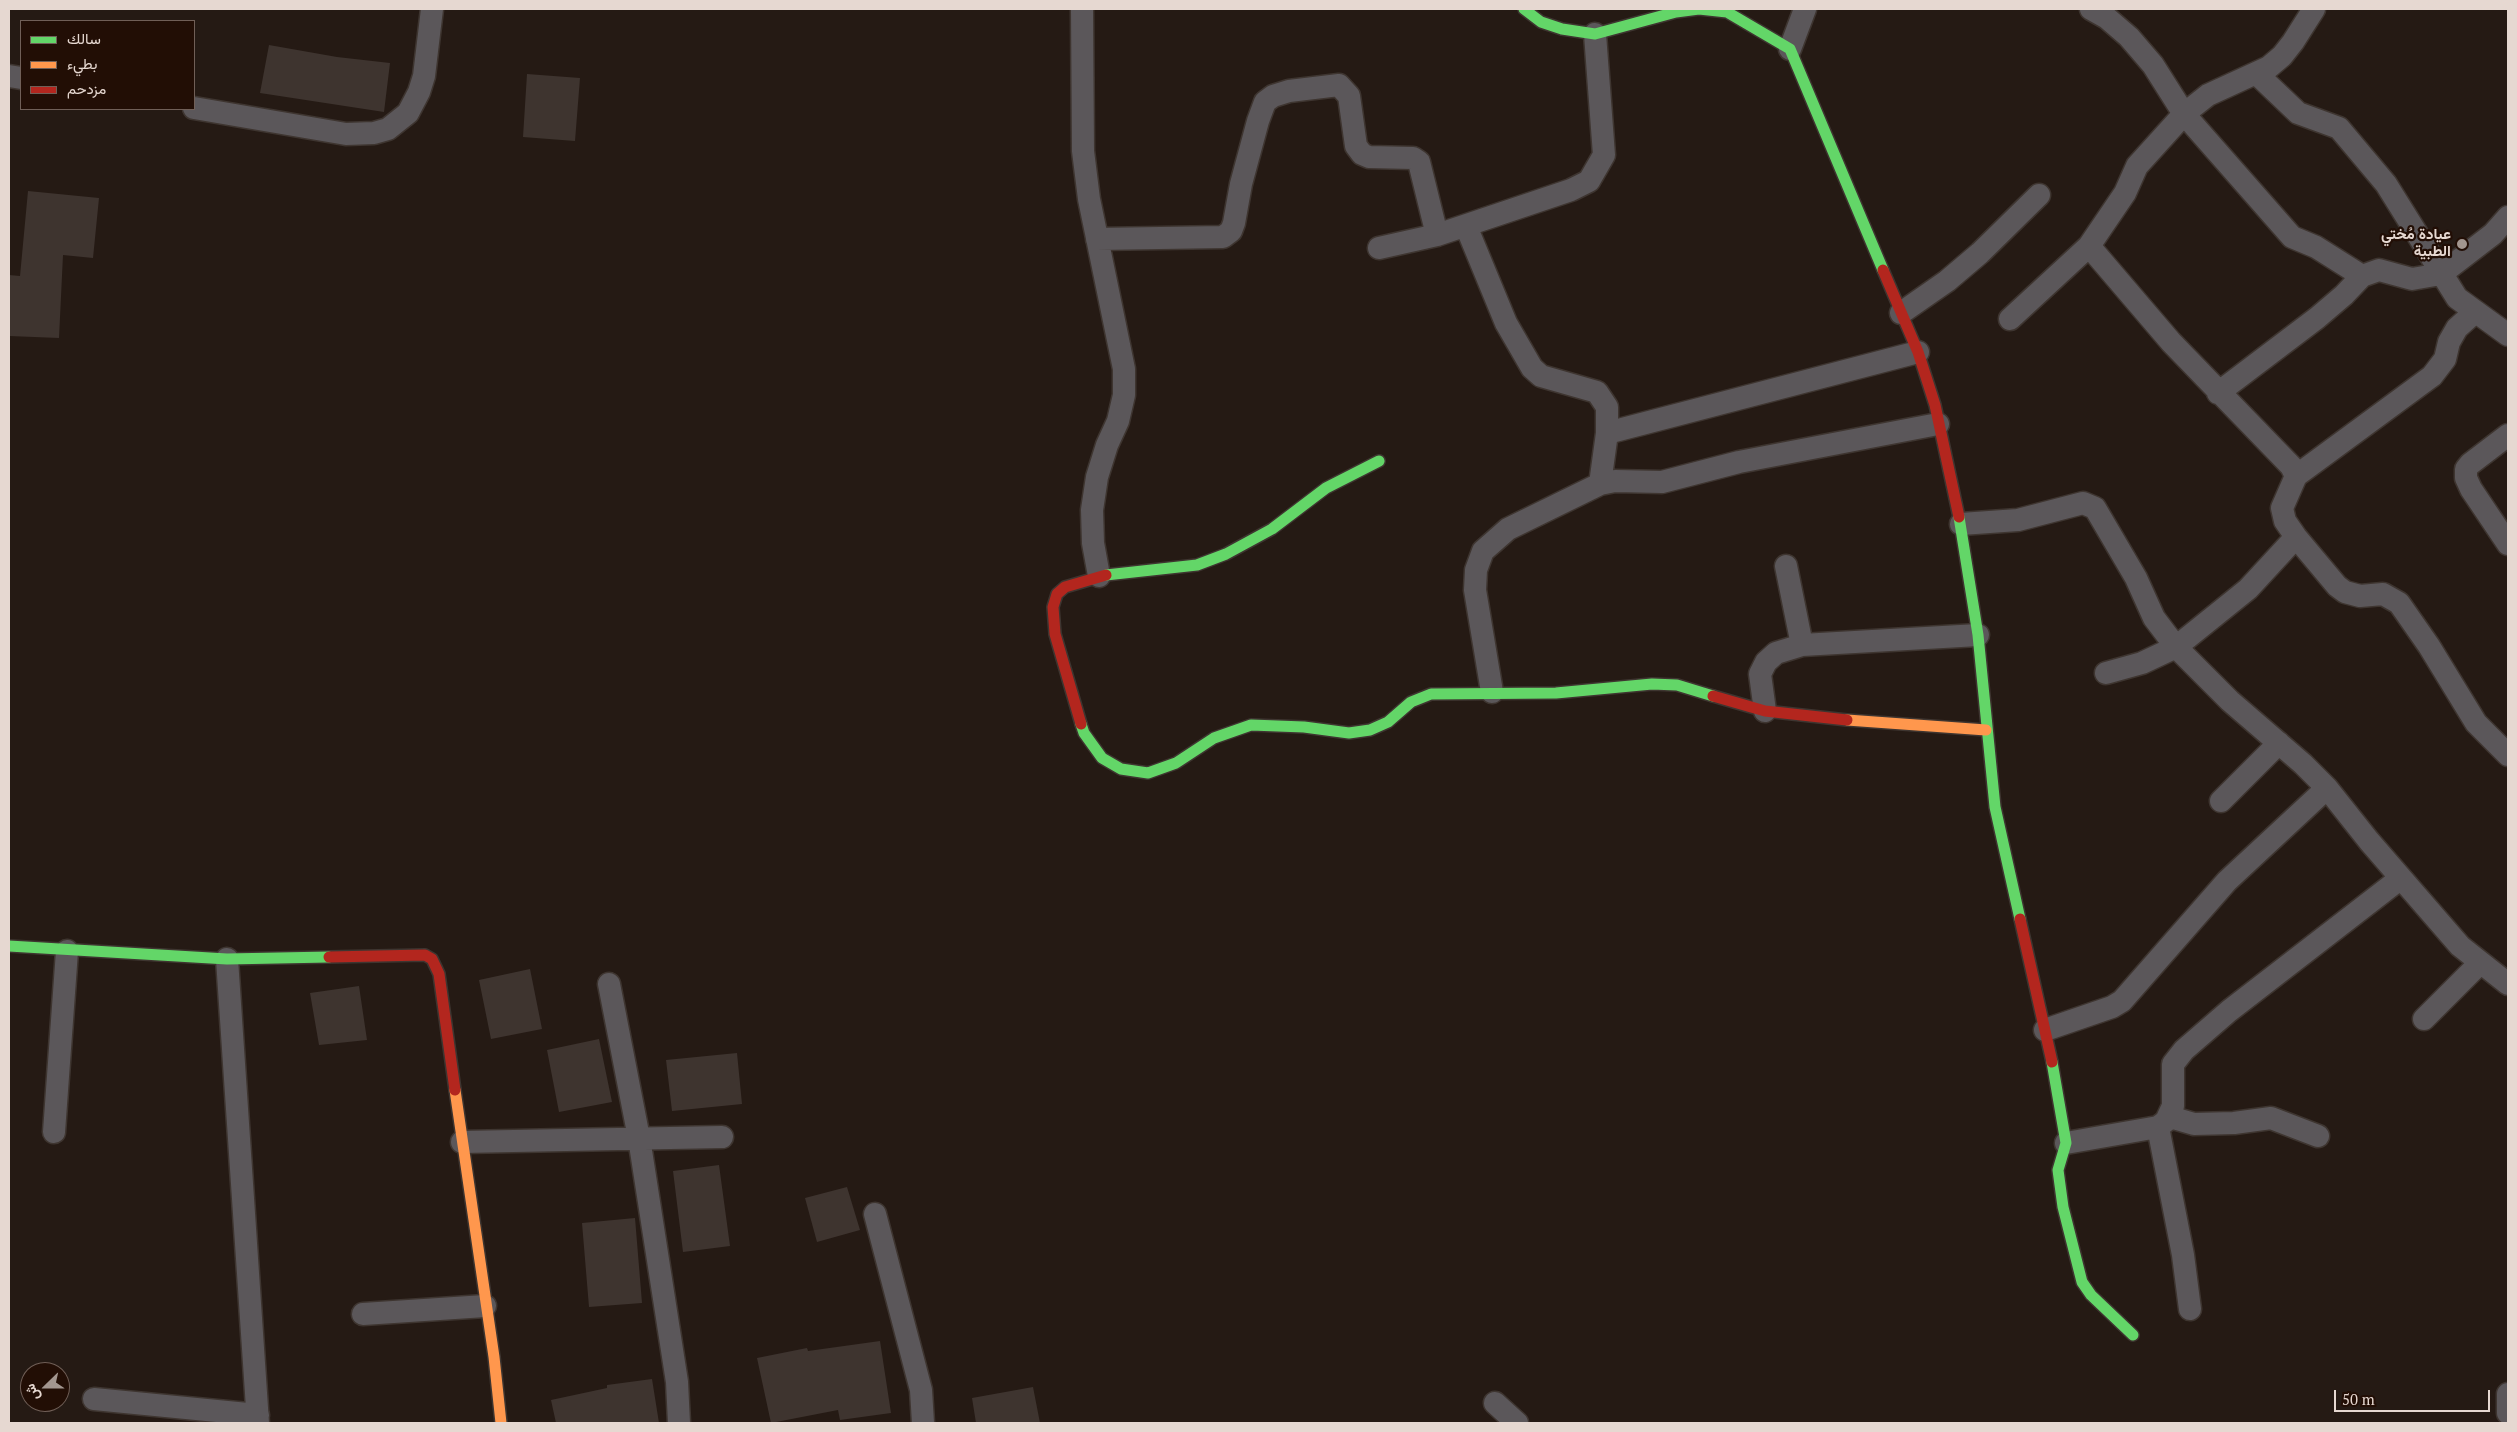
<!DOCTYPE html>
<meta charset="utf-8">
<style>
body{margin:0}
#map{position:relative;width:2517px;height:1432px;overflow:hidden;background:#251a14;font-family:"PT Serif",Vazirmatn,serif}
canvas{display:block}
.frame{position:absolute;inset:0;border:10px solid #e6d8d1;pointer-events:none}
.legend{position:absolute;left:20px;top:20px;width:175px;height:90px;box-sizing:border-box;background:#220e05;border:1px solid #705f57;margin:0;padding:6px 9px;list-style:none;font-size:15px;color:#e6d8d1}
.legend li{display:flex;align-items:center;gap:10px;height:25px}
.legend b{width:25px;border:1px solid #705f57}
.north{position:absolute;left:20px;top:1362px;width:50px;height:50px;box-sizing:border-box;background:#220e05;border:1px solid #705f57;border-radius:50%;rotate:248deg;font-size:14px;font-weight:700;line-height:20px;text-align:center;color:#e6d8d1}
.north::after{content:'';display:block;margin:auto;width:18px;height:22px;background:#a2968f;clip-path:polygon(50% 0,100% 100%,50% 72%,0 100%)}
.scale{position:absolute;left:2334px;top:1390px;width:156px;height:22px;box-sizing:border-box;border:2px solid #e6d8d1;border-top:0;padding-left:6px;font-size:15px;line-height:18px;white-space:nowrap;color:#e6d8d1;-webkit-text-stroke:4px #220e05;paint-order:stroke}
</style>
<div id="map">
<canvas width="2517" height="1432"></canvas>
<div class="frame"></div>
<ul class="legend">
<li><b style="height:6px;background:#63d668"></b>سالك</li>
<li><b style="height:6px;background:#ff974d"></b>بطيء</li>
<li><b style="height:6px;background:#b3261e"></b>مزدحم</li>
</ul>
<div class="north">ش</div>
<div class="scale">50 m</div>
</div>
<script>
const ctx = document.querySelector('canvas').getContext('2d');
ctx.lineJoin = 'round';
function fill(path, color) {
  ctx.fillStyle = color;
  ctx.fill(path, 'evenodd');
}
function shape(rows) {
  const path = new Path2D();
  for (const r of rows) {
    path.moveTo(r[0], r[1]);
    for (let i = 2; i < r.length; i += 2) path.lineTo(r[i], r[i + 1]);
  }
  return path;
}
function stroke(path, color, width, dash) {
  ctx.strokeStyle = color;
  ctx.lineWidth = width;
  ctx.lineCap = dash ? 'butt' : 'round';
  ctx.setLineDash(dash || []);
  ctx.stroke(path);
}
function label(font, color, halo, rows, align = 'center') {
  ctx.font = font + ' "PT Serif",Vazirmatn,serif';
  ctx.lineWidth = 4.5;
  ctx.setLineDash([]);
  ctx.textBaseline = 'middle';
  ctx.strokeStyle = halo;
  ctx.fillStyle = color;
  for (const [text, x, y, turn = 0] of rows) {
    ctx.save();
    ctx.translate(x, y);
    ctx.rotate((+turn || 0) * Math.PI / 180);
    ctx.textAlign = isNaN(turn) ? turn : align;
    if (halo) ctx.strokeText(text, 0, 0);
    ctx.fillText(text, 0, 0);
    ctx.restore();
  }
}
const building = shape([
 [269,45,337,57,390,63,384,112,260,93],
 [527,74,580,78,575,141,523,137],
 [28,191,99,198,93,258,63,255,59,338,9,336,9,275,20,276],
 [530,969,542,1029,491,1039,479,980],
 [359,986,367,1040,319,1045,310,993],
 [599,1039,612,1102,559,1112,547,1050],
 [737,1053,742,1104,672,1111,666,1060],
 [719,1165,730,1246,683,1252,673,1171],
 [847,1187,860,1230,817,1242,805,1198],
 [635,1218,642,1303,589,1307,582,1223],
 [880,1341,891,1413,840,1420,838,1410,771,1423,757,1358,807,1348,808,1351],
 [652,1379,659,1423,556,1423,551,1400,607,1388,607,1385],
 [1033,1387,1040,1423,976,1423,972,1398]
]);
const street = shape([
 [1082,9,1083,151,1089,199,1124,369,1124,395,1118,421,1107,445,1097,477,1092,510,1093,543,1099,576],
 [2091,9,2107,18,2129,37,2153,65,2184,114,2292,237,2316,247,2362,276],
 [1790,49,1805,9],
 [2257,74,2298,113,2339,128,2386,184,2457,298,2508,335],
 [9,76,21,78],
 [194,108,346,134,374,133,388,129,408,113,419,92,424,76,432,9],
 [1466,226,1506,323,1532,368,1541,376,1597,392,1607,407,1607,433],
 [1097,239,1223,237,1231,231,1234,223,1241,184,1258,121,1265,102,1273,96,1289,91,1339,85,1349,96,1356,146,1362,154,1369,157,1413,158,1419,162,1437,235],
 [2089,246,2171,342,2291,466,2296,476,2282,508,2285,521,2296,537,2337,586,2345,592,2360,596,2383,594,2399,603,2429,646,2476,723,2508,755],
 [1379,248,1437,235,1571,190,1589,181,1604,155,1595,34],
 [1901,313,1947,281,1980,253,2039,195],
 [2010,319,2089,246,2125,193,2137,166,2184,114,2208,95,2269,67,2282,56,2293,42,2314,9],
 [2218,393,2317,318,2344,295,2362,276,2379,270,2412,279,2441,274,2493,234,2508,217],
 [2508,435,2470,464,2466,469,2466,478,2471,489,2508,544],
 [2296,476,2432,376,2445,359,2449,342,2457,328,2475,312],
 [1600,484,1607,433,1918,352],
 [1961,524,2018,520,2083,503,2095,508,2136,578,2154,618,2176,647,2230,701,2303,764,2327,788,2369,841,2460,946,2508,984],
 [1786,566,1802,645],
 [2106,673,2142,663,2176,647,2248,589,2296,537],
 [1492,692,1475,590,1476,570,1483,551,1508,529,1600,484,1615,481,1662,482,1739,462,1938,424],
 [1765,711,1760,674,1766,662,1776,653,1802,645,1978,635],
 [2221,801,2279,743],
 [227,959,258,1423],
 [609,984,639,1138,677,1382,679,1423],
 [2424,1019,2480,963],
 [2045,1030,2112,1007,2122,1001,2227,881,2327,788],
 [2170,1117,2194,1124,2234,1123,2271,1118,2318,1136],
 [2158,1127,2183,1255,2190,1309],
 [54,1132,67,951],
 [462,1142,722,1137],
 [2066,1143,2158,1127,2166,1121,2173,1106,2173,1064,2184,1050,2229,1011,2401,878],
 [875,1214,921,1390,923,1423],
 [363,1314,485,1306],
 [2508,1394,2508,1413],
 [94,1399,258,1415],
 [1495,1403,1517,1423]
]);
const fast = shape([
 [1524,9,1541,22,1562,29,1595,34,1676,12,1699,9,1727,12,1790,49,1883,270],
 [1959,517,1978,635,1995,807,2020,919],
 [1106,575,1197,565,1226,554,1272,529,1326,488,1379,461],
 [1081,724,1084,733,1102,758,1121,769,1148,773,1176,763,1214,738,1251,725,1304,727,1349,733,1370,730,1388,722,1411,702,1431,694,1556,693,1652,684,1677,685,1713,696],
 [9,946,227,959,329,957],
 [2052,1062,2066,1143,2058,1170,2063,1207,2082,1282,2091,1295,2133,1335]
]);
const slow = shape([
 [1847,720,1986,730],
 [455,1090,494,1357,501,1423]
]);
const jam = shape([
 [1883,270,1918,352,1935,405,1959,517],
 [1713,696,1765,711,1847,720],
 [1081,724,1055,634,1053,607,1057,594,1065,587,1106,575],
 [2020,919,2052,1062],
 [329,957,425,955,432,959,439,974,455,1090]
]);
const markers = [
 [2462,244,6,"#a2968f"]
];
const poiNames = [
 ["عيادة مُختي",2451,235],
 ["الطبية",2451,252]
];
fill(building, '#3e342f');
stroke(street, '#3e3530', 25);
stroke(fast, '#3e3530', 14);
stroke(slow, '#3e3530', 14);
stroke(jam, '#3e3530', 14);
stroke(street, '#5b575a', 22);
stroke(fast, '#63d668', 11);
stroke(slow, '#ff974d', 11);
stroke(jam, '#b3261e', 11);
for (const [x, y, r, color] of markers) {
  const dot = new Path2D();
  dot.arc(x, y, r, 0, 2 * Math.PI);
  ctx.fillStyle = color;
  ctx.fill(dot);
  stroke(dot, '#220e05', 2);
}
label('bold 15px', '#e6d8d1', '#220e05', poiNames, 'right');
</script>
